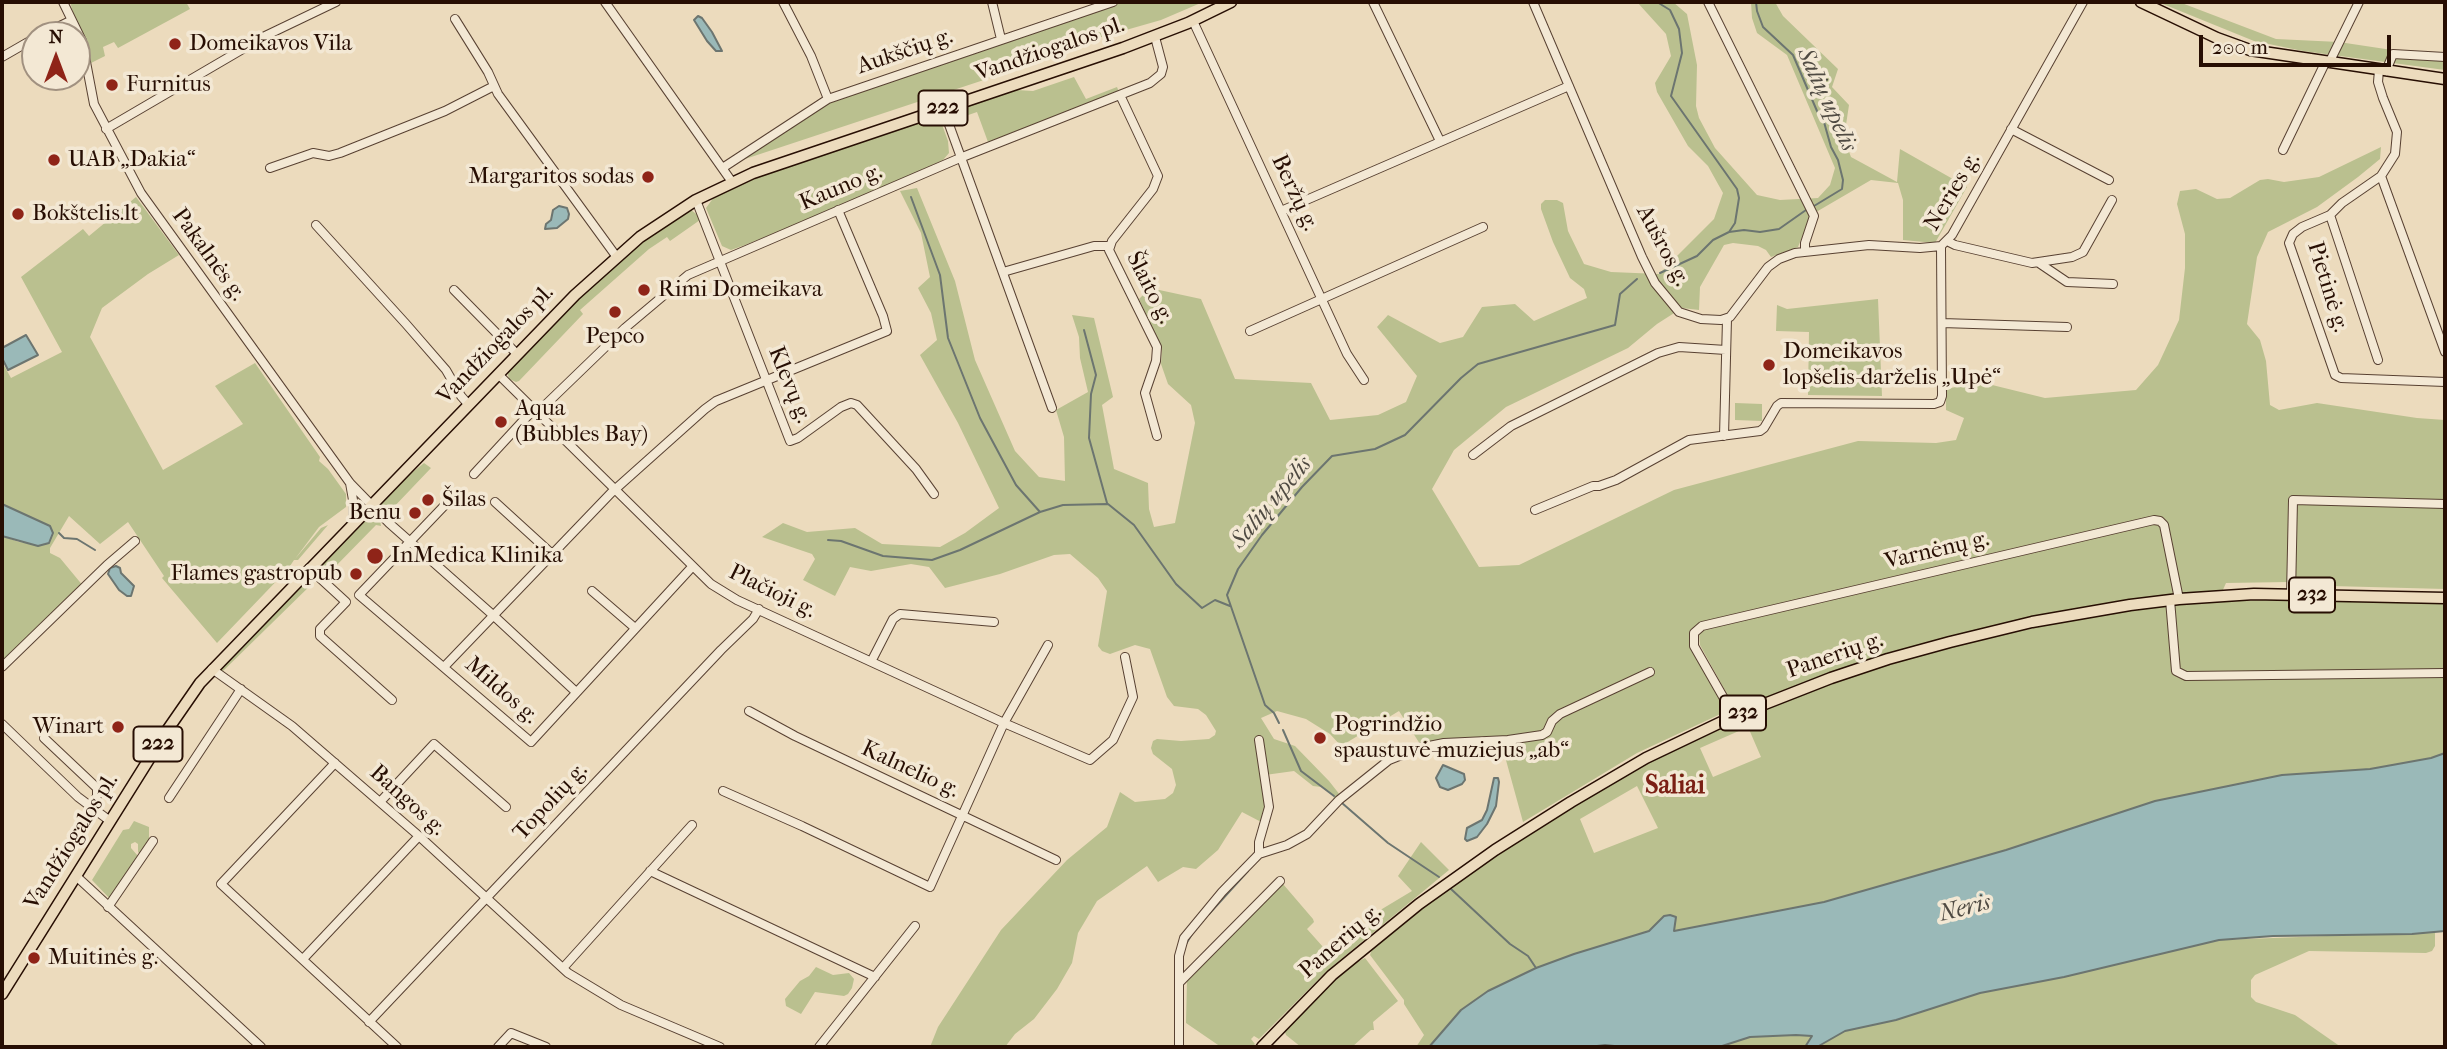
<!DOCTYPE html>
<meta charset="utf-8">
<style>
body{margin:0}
#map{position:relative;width:2447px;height:1049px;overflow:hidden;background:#ecdbbd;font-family:"IM FELL French Canon",serif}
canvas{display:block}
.frame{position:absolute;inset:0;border:4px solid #270e03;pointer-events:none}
.north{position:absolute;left:21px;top:21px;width:70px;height:70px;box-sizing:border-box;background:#f3e8d4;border:2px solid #a19180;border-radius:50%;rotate:0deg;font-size:19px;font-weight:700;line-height:28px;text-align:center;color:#270e03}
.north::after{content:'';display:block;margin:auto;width:24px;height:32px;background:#8f2418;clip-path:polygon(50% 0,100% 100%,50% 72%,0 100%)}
.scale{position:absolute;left:2199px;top:35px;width:192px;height:32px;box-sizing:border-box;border:4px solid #270e03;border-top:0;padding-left:9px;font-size:21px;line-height:24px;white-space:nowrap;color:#270e03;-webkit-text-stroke:5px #f3e8d4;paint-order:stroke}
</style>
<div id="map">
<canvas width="2447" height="1049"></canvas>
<div class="frame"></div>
<div class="north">N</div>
<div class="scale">200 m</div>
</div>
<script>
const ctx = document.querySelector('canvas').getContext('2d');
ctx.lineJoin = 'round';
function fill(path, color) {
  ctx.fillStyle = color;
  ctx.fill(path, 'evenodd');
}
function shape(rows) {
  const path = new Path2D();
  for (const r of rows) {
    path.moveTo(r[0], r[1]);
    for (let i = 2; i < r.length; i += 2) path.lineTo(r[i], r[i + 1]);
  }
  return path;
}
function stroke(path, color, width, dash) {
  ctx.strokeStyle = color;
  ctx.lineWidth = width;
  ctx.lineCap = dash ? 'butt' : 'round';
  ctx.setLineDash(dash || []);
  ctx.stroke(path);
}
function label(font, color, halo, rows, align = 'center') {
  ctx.font = font + ' "IM FELL French Canon",serif';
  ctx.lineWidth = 7;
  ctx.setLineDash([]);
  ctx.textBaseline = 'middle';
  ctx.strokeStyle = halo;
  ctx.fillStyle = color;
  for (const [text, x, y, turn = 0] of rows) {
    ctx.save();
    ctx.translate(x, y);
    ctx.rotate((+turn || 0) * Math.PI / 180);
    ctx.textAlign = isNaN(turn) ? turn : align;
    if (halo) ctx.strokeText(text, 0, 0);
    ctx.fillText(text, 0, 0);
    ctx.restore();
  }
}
const green = shape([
 [70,2,186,2,190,9,118,48,114,42,103,47,105,56,91,63,86,38,75,19],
 [1113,2,1203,2,1161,20,1098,38,1011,71,742,160,756,145,828,99],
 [1637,2,1673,2,1687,14,1697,65,1696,106,1699,118,1715,148,1757,195,1780,200,1818,198,1830,185,1835,168,1787,55,1757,33,1752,18,1751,2,1775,2,1783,16,1838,69,1832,87,1849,105,1844,138,1851,157,1897,182,1900,149,1967,187,1935,243,1903,240,1903,200,1898,183,1871,180,1811,215,1798,247,1771,257,1766,250,1758,246,1733,243,1724,245,1700,287,1699,310,1682,308,1657,324,1628,348,1506,407,1454,450,1432,489,1479,567,1519,565,1674,490,1858,441,1936,443,1956,440,1964,418,1946,410,1946,389,1980,382,2045,398,2136,390,2158,365,2179,320,2185,268,2185,234,2177,204,2180,191,2196,189,2217,199,2230,198,2260,180,2268,179,2284,182,2319,177,2381,147,2380,159,2358,177,2317,207,2268,232,2257,257,2247,324,2260,340,2266,361,2270,405,2279,410,2317,403,2417,418,2445,420,2445,502,2291,497,2288,582,2226,583,2222,592,2182,595,2163,519,1700,623,1691,636,1727,711,1637,753,1523,822,1501,742,1420,744,1399,711,1341,746,1330,734,1306,719,1277,711,1261,718,1274,739,1295,746,1329,781,1340,795,1332,805,1334,796,1321,787,1313,786,1294,771,1265,775,1269,807,1265,824,1242,812,1218,850,1196,869,1183,867,1158,882,1147,866,1097,901,1078,933,1072,963,1057,989,1034,1019,1015,1034,1005,1047,930,1047,938,1027,1001,930,1067,860,1107,827,1120,792,1135,802,1165,799,1173,793,1176,785,1172,769,1153,754,1151,748,1153,741,1157,739,1181,741,1209,739,1215,735,1216,731,1206,715,1198,709,1174,706,1167,697,1150,649,1135,645,1110,654,1102,651,1098,646,1107,591,1098,578,1070,554,1054,555,1000,574,945,588,929,567,911,564,871,571,850,567,835,596,803,580,815,559,812,554,762,537,783,523,807,532,855,528,882,544,940,547,965,533,999,508,958,423,920,355,937,340,931,313,918,288,930,277,921,233,900,191,917,188,955,281,975,360,1015,451,1039,477,1065,481,1064,437,1056,410,1088,392,1080,358,1079,337,1072,315,1094,318,1113,397,1102,405,1114,469,1148,483,1149,509,1154,527,1175,523,1195,423,1191,405,1168,384,1161,364,1162,350,1139,299,1150,288,1201,299,1235,379,1311,383,1330,420,1378,415,1406,402,1417,376,1377,327,1388,315,1440,343,1463,337,1482,307,1515,304,1534,321,1587,298,1584,289,1570,278,1553,242,1541,209,1541,204,1545,200,1557,200,1563,203,1568,231,1584,264,1611,272,1659,274,1714,219,1723,193,1708,166,1688,146,1657,92,1655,83,1671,56,1666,34],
 [2158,2,2179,2,2276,39,2339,42,2445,58,2445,70,2303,51,2254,41],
 [1074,77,1086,99,1117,87,1119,92,965,154,967,150,988,142,977,112,954,120,955,129,950,111,1017,90,1033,91],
 [933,117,940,119,948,141,949,153,943,160,854,201,745,245,731,250,722,246,706,208,714,197,755,177],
 [136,197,179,255,148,274,102,308,90,337,163,470,243,424,215,386,255,363,320,457,319,461,328,469,346,494,346,507,319,527,295,559,321,528,328,525,298,560,294,560,288,569,217,643,162,578,164,576,128,522,100,544,69,516,50,548,50,553,60,558,84,587,2,667,2,536,19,542,43,545,49,543,53,532,42,522,2,504,2,362,11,378,62,352,21,277,83,229,89,236],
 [691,210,699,216,700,220,670,241,667,237,649,249,580,310,583,314,519,381,516,382,509,379,507,371,589,289,656,231],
 [1878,299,1882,396,1808,395,1809,332,1776,331,1777,305,1787,309],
 [1735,403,1762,404,1762,421,1735,420],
 [424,463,431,468,391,510,393,515,387,515,381,507,382,501,399,483],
 [2296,504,2445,505,2445,589,2293,585],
 [372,515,380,519,381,526,376,525,331,571,334,575,324,577,317,571,317,568,367,517],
 [2153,522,2162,526,2173,575,2174,596,2033,618,1742,709,1734,707,1700,645,1699,633,1703,628],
 [311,576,317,579,222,672,221,667,308,578],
 [2264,600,2445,601,2445,753,2431,758,2370,769,2282,775,2155,801,2006,850,1824,902,1673,932,1670,915,1664,916,1649,931,1574,954,1536,968,1488,991,1461,1010,1429,1047,1416,1047,1424,1035,1404,1004,1404,1000,1370,955,1372,949,1408,917,1509,846,1618,778,1674,749,1750,715,1835,681,1893,662,1958,644,2114,611,2165,604],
 [1748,727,1761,757,1713,777,1700,748],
 [1637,786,1658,828,1594,853,1580,819],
 [134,821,149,827,149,841,140,854,138,852,138,844,135,842,131,844,131,848,138,856,110,899,92,880,123,830,129,829],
 [1421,842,1449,870,1329,969,1259,1039,1254,1036,1251,1039,1255,1044,1252,1047,1221,1047,1186,1023,1187,980,1279,883,1283,884,1313,919,1314,922,1307,929,1332,957,1372,921,1382,909,1412,891,1398,876],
 [2435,932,2435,946,2432,951,2426,953,2309,951,2255,975,2251,980,2251,997,2256,1002,2295,1015,2341,1047,1817,1047,1845,1031,1896,1020,1980,993,2064,977,2219,940],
 [1365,958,1398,1001,1373,1022,1374,1030,1371,1030,1352,1047,1301,1047,1286,1035,1285,1032,1308,1003,1348,967],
 [816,967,833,975,849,973,854,979,852,988,848,994,844,996,815,992,801,1014,786,1006,785,999,800,981,809,976],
 [1775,1035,1813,1036,1805,1047,1719,1047,1745,1038]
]);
const water = shape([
 [698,16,702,18,712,32,722,51,716,51,707,41,694,20,698,16],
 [559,206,567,208,569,214,568,219,557,228,545,229,546,224,551,220,553,210,559,206],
 [26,335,38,355,8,370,2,358,2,348,26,335],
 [2,504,50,526,53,533,49,543,38,546,2,536,2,504],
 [116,566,120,568,121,573,134,586,131,596,127,596,119,590,108,574,110,568,116,566],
 [2445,753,2445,931,2412,934,2273,936,2219,940,2064,977,1980,993,1896,1020,1845,1031,1817,1047,1805,1047,1812,1036,1796,1035,1750,1037,1719,1047,1624,1047,1605,1045,1589,1047,1429,1047,1461,1010,1488,991,1536,968,1574,954,1649,931,1664,916,1670,915,1676,917,1674,931,1824,902,2006,850,2155,801,2282,775,2370,769,2431,758,2445,753],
 [1443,765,1464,774,1465,780,1462,784,1448,790,1440,787,1436,778,1443,765],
 [1494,778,1498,778,1499,782,1496,806,1487,824,1477,837,1467,841,1465,839,1467,828,1482,820,1487,810,1494,778]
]);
const stream = shape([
 [1657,2,1670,10,1679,29,1682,53,1671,96,1737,189,1739,198,1735,223,1729,232],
 [1756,2,1757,11,1763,27,1793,55,1817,111,1824,122,1831,147,1838,160,1843,180,1842,189,1814,206],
 [911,197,940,275,948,338,980,418,1016,485,1040,512],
 [1660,273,1697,256,1713,240,1729,232,1744,230,1760,232,1779,229,1806,210],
 [1084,330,1096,375,1091,394,1089,438,1107,503],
 [59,533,64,538,77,539,95,550],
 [828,540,841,541,883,556,932,560,960,550,1040,512,1063,505,1108,504,1134,525,1176,584,1202,608,1215,600,1230,606],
 [1279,723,1274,713,1265,705,1227,595,1238,569,1262,535,1302,487,1332,456,1375,449,1405,435,1461,378,1478,364,1615,325,1620,294,1637,279],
 [1283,730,1301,771,1334,796],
 [1342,803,1388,843,1439,877],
 [1451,889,1510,944,1528,956,1536,968],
 [1209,914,1248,871],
 [1186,944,1192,934]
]);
const minor = shape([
 [63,2,82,41,94,104,141,193,350,483,389,523,494,616,576,692],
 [605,2,732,182],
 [783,2,811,56,828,99],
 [992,2,1001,39],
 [1373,2,1440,141],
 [1533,2,1642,257,1655,283,1679,312,1701,319,1721,320,1730,317,1768,267,1779,259,1795,253,1869,245,1920,248,1941,246],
 [1708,2,1814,216,1805,243,1805,251],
 [455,19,488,72,498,94,616,256],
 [1193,21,1347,354,1364,380],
 [41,35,70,21],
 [2,57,35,38],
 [2329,63,2359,2],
 [2379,70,2378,82,2383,98,2397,132,2395,154,2381,176,2342,203,2330,215,2302,227,2293,234,2289,243,2335,375,2341,378,2445,382],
 [2386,71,2393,54,2445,57],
 [1120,95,1158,176,1153,189,1112,241,1109,250,1157,347,1156,361,1145,393,1157,436],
 [943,108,1052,408],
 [106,129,265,36,336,2],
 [2011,129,2109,180],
 [2283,150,2325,63],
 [724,167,828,99,1113,2],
 [270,168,313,153,329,156,340,153,445,111,494,86],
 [2381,176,2445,352],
 [696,200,790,441,798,438,841,407,851,403,857,405,916,469,934,494],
 [1281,211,1569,86],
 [2330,215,2378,360],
 [316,225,406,324,446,370,461,396,468,404],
 [1947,241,1955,245,2032,263,2072,257,2083,252,2112,200],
 [2039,263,2067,282,2113,284],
 [1003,272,1094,246,1110,246],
 [454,290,517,354],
 [1942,323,2067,327],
 [1250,331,1483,227],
 [498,374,711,584,737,600,1004,723,1090,760,1113,740,1133,697,1125,657],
 [538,412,625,328,688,275,960,158,1150,83,1161,74,1163,67,1155,37],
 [1724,436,1727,319],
 [1473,455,1511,426,1658,353,1679,347,1726,350],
 [474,474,534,409],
 [350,483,353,500,353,523],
 [495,502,552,554],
 [444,506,359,595,531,742,692,567],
 [1535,510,1593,486,1599,486,1616,480,1689,440,1760,431,1764,428,1777,406,1781,403,1934,404,1940,402,1942,396,1941,246,1952,235,2083,2],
 [309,568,346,602,320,629,320,636,392,700],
 [592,591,635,628],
 [2291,595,2293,500,2445,504],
 [2170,600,2176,671,2186,676,2445,673],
 [872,660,893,619,900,614,994,622],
 [2,667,107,565,135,541],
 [444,667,611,493,705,409,716,401,887,331,883,316,838,210],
 [212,669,292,726,419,836,568,973,621,1005,720,1047],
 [749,711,795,736,1056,860],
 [1734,716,1694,646,1694,633,1702,626,2154,520,2160,521,2164,525,2179,599],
 [2,724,78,797,110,821],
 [44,738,97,788,97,796,91,808],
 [335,763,221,884,397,1047],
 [723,791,802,826,930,887,1004,723,1048,645],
 [169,798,241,689],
 [380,802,434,744,506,807],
 [1259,854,1259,842,1269,807,1259,740],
 [650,871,875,977],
 [76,876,261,1047],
 [108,907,153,841],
 [303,959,419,836],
 [563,968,692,825],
 [1180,982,1280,881],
 [369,1022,721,650,753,619,759,609],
 [498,1047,511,1033,546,1047],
 [819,1047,915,926],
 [1179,1047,1179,956,1184,938,1222,892,1259,854,1287,845,1307,834,1339,800,1389,760,1419,748,1444,743,1508,740,1542,735,1547,732,1552,721,1560,714,1650,672]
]);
const major = shape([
 [2141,2,2217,38,2250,50,2445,79],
 [2,994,166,732,200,683,575,295,640,237,696,200,753,173,1123,48,1188,23,1231,2],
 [1262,1047,1332,975,1419,904,1495,850,1571,802,1646,758,1734,716,1831,678,1888,659,1950,642,2032,622,2130,605,2179,599,2254,594,2445,598]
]);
const markers = [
 [175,44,7,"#8f2418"],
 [112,85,7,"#8f2418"],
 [54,160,7,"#8f2418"],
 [648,177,7,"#8f2418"],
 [18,214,7,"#8f2418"],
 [644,290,7,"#8f2418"],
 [615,312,7,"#8f2418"],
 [1769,365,7,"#8f2418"],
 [501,422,7,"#8f2418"],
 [428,500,7,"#8f2418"],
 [415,513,7,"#8f2418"],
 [375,556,9,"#8f2418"],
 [356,574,7,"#8f2418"],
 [118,727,7,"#8f2418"],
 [1320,738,7,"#8f2418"],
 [34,958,7,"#8f2418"]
];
const shields = [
 [943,108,49],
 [2312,595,46],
 [1743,713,46],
 [158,744,49]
];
const shieldNames = [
 ["222",943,108],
 ["232",2312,595],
 ["232",1743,713],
 ["222",158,744]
];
const poiNames = [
 ["Domeikavos Vila",189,44],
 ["Furnitus",126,85],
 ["UAB „Dakia“",68,160],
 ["Margaritos sodas",634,177,"right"],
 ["Bokštelis.lt",32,214],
 ["Rimi Domeikava",658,290],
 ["Pepco",615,337,"center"],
 ["Domeikavos",1783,352],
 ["lopšelis-darželis „Upė“",1783,378],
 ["Aqua",515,409],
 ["(Bubbles Bay)",515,435],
 ["Šilas",442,500],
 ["Benu",401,513,"right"],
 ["InMedica Klinika",391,556],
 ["Flames gastropub",342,574,"right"],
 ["Pogrindžio",1334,725],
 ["spaustuvė-muziejus „ab“",1334,751],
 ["Winart",104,727,"right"],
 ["Muitinės g.",48,958]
];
const streetNames = [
 ["Vandžiogalos pl.",1050,50,-19],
 ["Aukščių g.",905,52,-19],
 ["Kauno g.",841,188,-23],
 ["Neries g.",1953,192,-59],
 ["Beržų g.",1294,193,65],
 ["Aušros g.",1662,246,62],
 ["Pakalnės g.",208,255,54],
 ["Pietinė g.",2327,287,73],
 ["Šlaito g.",1149,288,63],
 ["Vandžiogalos pl.",496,345,-46],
 ["Klevų g.",789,385,68],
 ["Varnėnų g.",1937,551,-13],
 ["Plačioji g.",772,592,26],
 ["Panerių g.",1835,656,-19],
 ["Mildos g.",501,691,41],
 ["Kalnelio g.",910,770,25],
 ["Bangos g.",407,801,42],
 ["Topolių g.",551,802,-47],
 ["Vandžiogalos pl.",72,842,-58],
 ["Panerių g.",1341,942,-41]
];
const waterNames = [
 ["Salių upelis",1826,100,65],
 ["Salių upelis",1272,503,-50],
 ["Neris",1965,909,-14]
];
const quarterNames = [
 ["Saliai",1675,787]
];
fill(green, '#bac08f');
fill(water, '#9ab9b8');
stroke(water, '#6c7570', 2);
stroke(stream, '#6c7570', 2);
stroke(minor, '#584132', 10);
stroke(major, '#270e03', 13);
stroke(minor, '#f3e8d4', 8);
stroke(major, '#ecdbbd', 10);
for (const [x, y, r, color] of markers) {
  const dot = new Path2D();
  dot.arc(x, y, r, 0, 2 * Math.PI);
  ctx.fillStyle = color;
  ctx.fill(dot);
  stroke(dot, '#f3e8d4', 2.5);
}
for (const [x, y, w] of shields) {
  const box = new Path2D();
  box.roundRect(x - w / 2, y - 17.5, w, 35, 5);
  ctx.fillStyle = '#f3e8d4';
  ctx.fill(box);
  stroke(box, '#270e03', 2);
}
label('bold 21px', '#270e03', null, shieldNames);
label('23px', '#270e03', '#f3e8d4', poiNames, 'left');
label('23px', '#270e03', '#f3e8d4', streetNames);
label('italic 24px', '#4f4a42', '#f3e8d4', waterNames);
label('bold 26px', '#7a1f14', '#f3e8d4', quarterNames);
</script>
